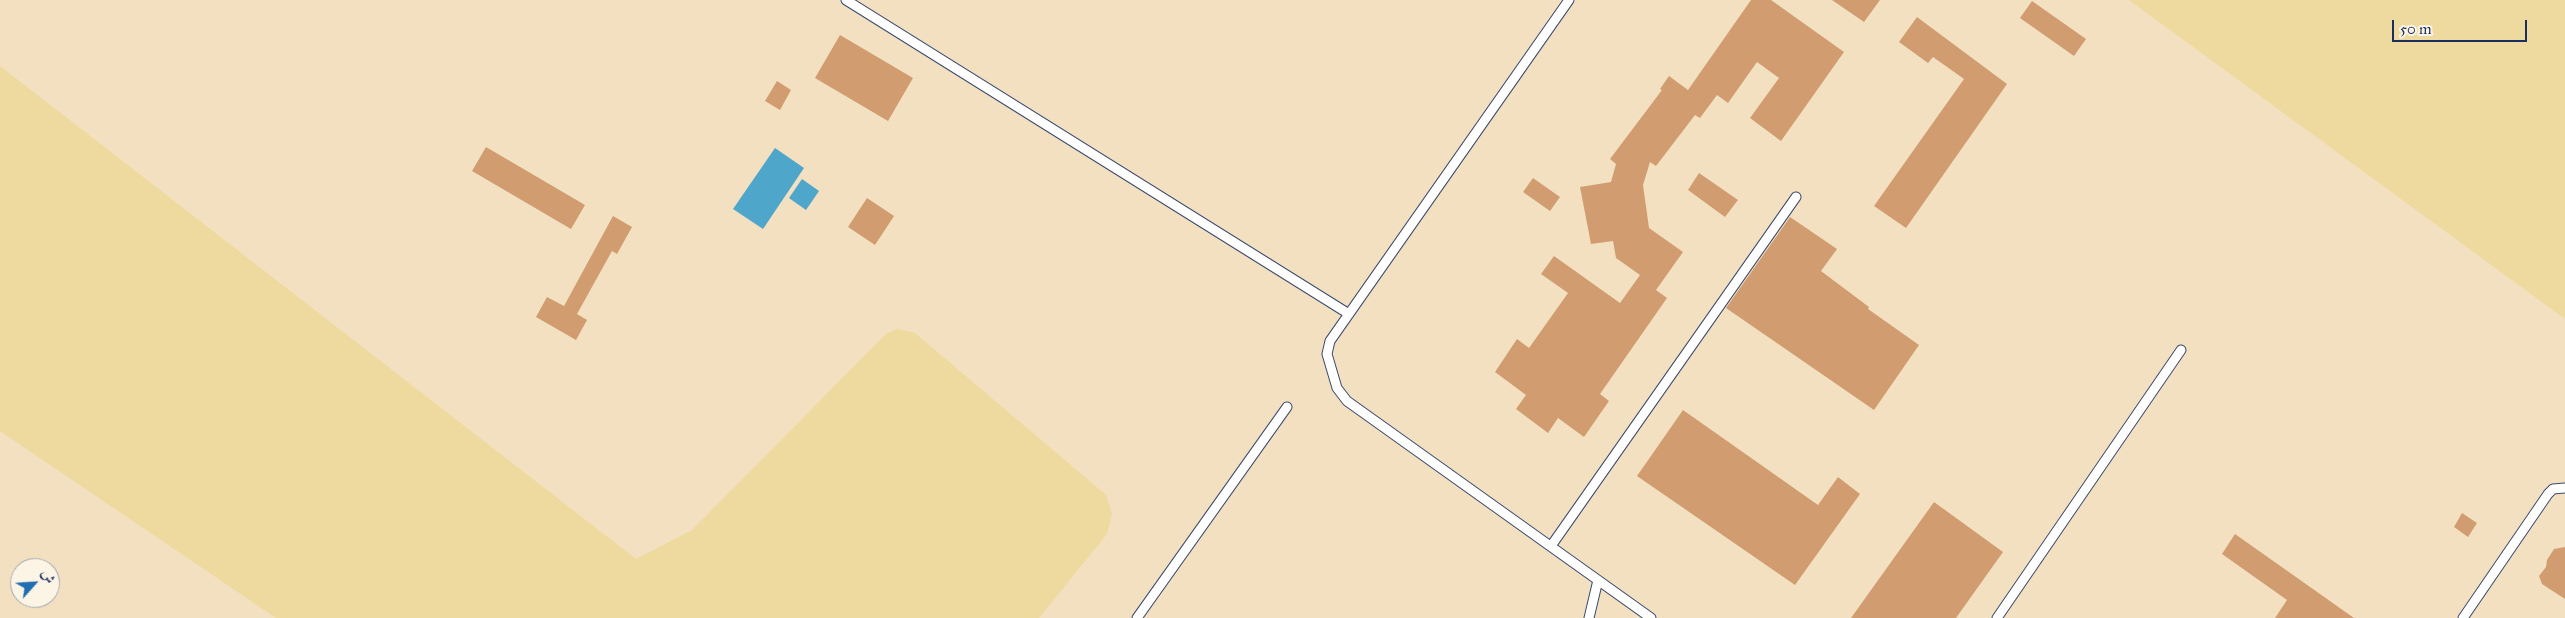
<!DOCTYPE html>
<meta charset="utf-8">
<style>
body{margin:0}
#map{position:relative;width:2565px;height:618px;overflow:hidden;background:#f2e0c1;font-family:"IM FELL Great Primer",Amiri,serif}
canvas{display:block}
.north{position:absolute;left:10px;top:558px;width:50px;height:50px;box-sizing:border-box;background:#fcf5e5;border:1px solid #a2a6af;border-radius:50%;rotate:64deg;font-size:14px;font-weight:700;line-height:20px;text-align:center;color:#1b2f5e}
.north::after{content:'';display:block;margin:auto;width:18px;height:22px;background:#1f6fb2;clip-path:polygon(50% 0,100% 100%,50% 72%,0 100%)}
.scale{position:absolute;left:2392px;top:20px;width:135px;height:22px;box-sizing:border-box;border:2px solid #1b2f5e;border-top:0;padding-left:6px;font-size:15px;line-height:18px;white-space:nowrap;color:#1b2f5e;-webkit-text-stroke:4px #fcf5e5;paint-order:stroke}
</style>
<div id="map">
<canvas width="2565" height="618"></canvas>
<div class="north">ش</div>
<div class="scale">50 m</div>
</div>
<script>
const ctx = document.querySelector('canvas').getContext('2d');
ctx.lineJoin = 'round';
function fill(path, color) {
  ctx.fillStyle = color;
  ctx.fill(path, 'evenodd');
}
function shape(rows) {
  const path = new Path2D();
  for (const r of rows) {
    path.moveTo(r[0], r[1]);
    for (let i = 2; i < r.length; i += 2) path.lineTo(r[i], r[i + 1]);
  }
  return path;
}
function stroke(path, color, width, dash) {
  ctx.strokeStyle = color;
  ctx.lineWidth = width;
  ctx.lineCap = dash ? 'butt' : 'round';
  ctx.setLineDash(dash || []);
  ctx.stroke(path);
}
const sand = shape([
 [2129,0,2565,0,2565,319],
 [0,66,636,559,692,530,886,334,898,329,915,333,1106,495,1112,514,1107,534,1039,618,276,618,0,431]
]);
const water = shape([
 [775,148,804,168,763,229,733,209],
 [802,179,819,191,806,210,789,198]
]);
const building = shape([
 [1751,0,1771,0,1844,52,1781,141,1750,118,1779,78,1757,62,1728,103,1717,95,1700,118,1695,115,1656,166,1650,162,1643,185,1649,228,1683,252,1656,290,1667,298,1600,394,1609,401,1584,437,1558,418,1548,433,1516,409,1526,395,1495,372,1517,339,1529,348,1568,293,1541,274,1554,256,1620,303,1640,275,1616,258,1613,241,1591,244,1580,187,1611,182,1616,164,1610,159,1662,90,1660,89,1669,76,1688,90],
 [1832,0,1880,0,1864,22],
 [2032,1,2086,39,2074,56,2020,18],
 [1917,17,2007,84,1906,228,1874,206,1964,79,1933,57,1928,63,1899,42],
 [840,35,913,78,888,121,815,78],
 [777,81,791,90,780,110,765,101],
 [486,147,585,205,571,229,472,171],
 [1699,173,1738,200,1725,217,1688,190],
 [1533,178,1560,197,1550,211,1523,192],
 [867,198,894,216,875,245,848,227],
 [613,216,632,227,617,254,612,251,577,314,587,320,576,340,536,317,547,297,564,306],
 [1790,217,1837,249,1821,271,1869,307,1868,309,1919,345,1874,410,1726,308],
 [1683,410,1818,505,1838,477,1860,494,1795,585,1637,476],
 [1934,502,2003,552,1956,618,1851,618],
 [2462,513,2477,523,2468,537,2454,527],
 [2235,534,2354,618,2275,618,2287,600,2222,554],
 [2565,547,2565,599,2542,584,2539,576,2546,567,2547,560,2554,549]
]);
const lane = shape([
 [846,0,1349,314],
 [1569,0,1330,341,1327,354,1337,388,1347,401,1651,618],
 [1551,546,1796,197],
 [1137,618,1287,407],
 [1589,618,1598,580],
 [1997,618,2181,350],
 [2463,618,2548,494,2553,489,2565,488]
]);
fill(sand, '#eeda9e');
fill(water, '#4ea6cb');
fill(building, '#d19d70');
stroke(lane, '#3b4a6d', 11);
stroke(lane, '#fff', 9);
</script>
